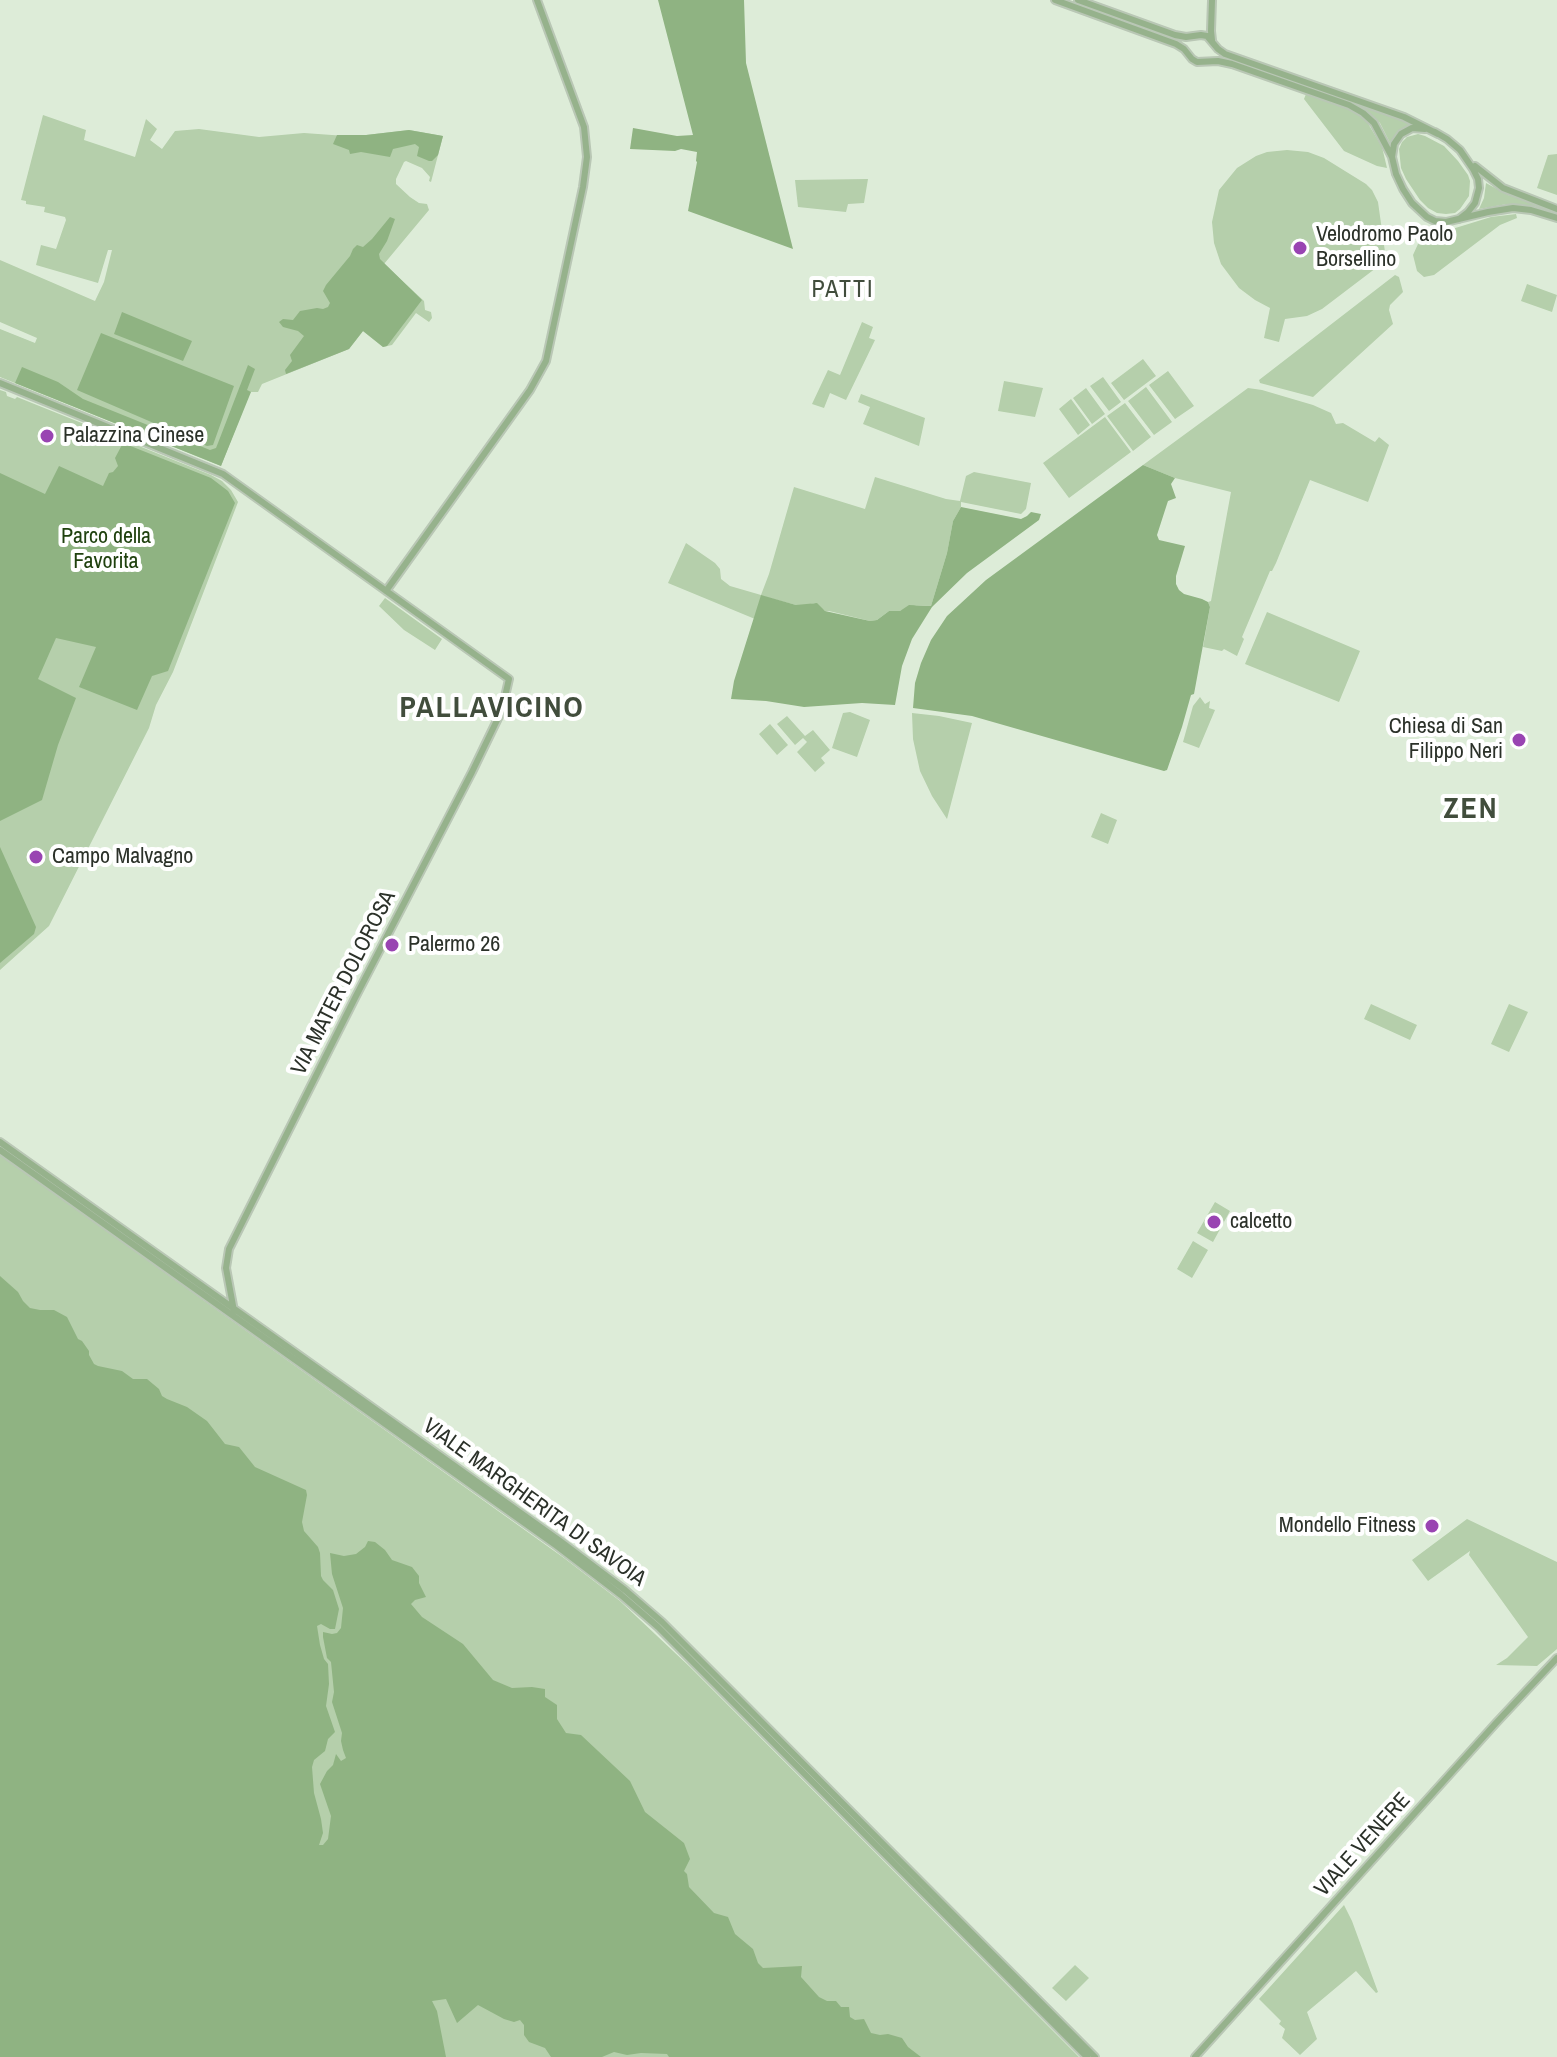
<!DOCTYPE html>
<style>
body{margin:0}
canvas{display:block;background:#ddecd8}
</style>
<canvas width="1557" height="2057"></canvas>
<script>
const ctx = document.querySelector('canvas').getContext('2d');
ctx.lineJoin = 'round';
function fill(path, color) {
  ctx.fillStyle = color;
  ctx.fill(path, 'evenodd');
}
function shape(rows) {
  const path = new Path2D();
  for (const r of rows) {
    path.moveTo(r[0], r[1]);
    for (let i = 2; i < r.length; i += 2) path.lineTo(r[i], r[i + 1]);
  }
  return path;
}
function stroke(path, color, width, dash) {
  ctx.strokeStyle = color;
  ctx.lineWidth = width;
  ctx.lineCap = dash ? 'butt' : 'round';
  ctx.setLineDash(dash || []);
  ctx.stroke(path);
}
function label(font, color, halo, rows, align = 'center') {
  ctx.font = font + ' "Archivo Narrow",sans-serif';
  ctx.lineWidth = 8;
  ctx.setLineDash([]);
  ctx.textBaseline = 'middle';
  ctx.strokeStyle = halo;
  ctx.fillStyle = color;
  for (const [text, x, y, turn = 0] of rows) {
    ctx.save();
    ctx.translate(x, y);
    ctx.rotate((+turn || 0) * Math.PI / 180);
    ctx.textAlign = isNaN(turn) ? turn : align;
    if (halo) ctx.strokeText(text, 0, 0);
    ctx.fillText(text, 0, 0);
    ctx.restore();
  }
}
const green = shape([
 [1306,94,1349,109,1366,120,1382,147,1387,168,1377,166,1344,151,1304,99],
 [1358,104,1410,123,1411,124,1397,132,1390,143,1380,123,1369,113,1357,105],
 [43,115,86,130,84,140,135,157,146,119,157,129,150,140,162,149,175,131,199,129,259,137,304,133,346,136,366,135,409,130,443,136,431,182,429,181,430,177,422,168,406,161,404,162,396,179,396,184,410,197,419,203,427,204,429,210,384,264,424,301,425,310,431,312,432,318,429,322,416,313,392,345,383,347,363,331,349,349,262,384,258,392,250,392,221,466,0,377,0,329,35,343,37,338,0,322,0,260,95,301,104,282,112,250,108,250,98,283,36,265,41,245,56,249,66,220,65,217,44,212,45,207,26,204,26,201,21,200],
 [1418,134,1425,136,1444,146,1458,161,1468,175,1470,181,1469,196,1460,209,1455,213,1446,214,1437,213,1428,208,1420,200,1406,179,1401,168,1399,149,1402,142,1407,137],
 [1287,150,1308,152,1324,158,1366,184,1372,190,1378,202,1385,252,1376,268,1322,309,1307,316,1285,319,1279,342,1264,338,1270,308,1255,300,1239,288,1221,264,1214,243,1212,222,1219,190,1237,168,1256,156,1267,152],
 [1557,154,1557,195,1537,188,1548,155],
 [868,179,864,203,848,204,846,212,798,207,795,180],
 [1486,183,1508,195,1535,204,1535,207,1507,204,1479,209,1484,198],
 [1516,214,1517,218,1500,225,1434,275,1424,277,1417,271,1413,255,1418,244,1423,238,1491,217],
 [1395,275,1399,277,1403,292,1390,305,1389,310,1393,324,1313,397,1260,383,1259,380],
 [1527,284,1557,295,1552,312,1521,301],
 [862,322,873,327,869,338,875,340,846,400,830,393,824,408,812,404,828,370,840,375],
 [1143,359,1156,376,1124,400,1111,383],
 [1168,371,1194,406,1175,419,1149,385],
 [1103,377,1121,402,1109,411,1090,386],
 [1004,381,1043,388,1035,417,998,411],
 [1146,387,1172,422,1154,435,1128,401],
 [1086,388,1105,414,1092,424,1073,398],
 [1248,388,1262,390,1313,405,1331,413,1336,424,1343,423,1375,442,1379,437,1389,445,1368,502,1310,480,1276,563,1272,571,1270,571,1242,637,1244,639,1237,656,1224,649,1222,651,1203,647,1210,607,1208,602,1211,601,1231,492,1175,478,1143,465],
 [0,390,6,392,7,396,15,399,17,397,211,475,222,481,231,490,238,502,173,672,156,705,149,728,49,926,0,970],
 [861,394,925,418,919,446,863,424,870,407,858,402],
 [1071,399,1090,425,1078,435,1059,409],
 [1125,403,1151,437,1133,451,1107,416],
 [1105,417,1131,452,1069,498,1043,463],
 [974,472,1031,483,1026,509,1021,514,961,502,961,507,953,521,947,553,931,606,916,605,900,611,889,611,877,620,870,621,829,611,825,611,814,603,807,605,796,605,762,596,755,619,668,583,686,543,715,563,720,569,721,579,730,586,761,595,769,574,794,487,865,509,875,477,946,499,960,501,966,476],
 [385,598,442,639,435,650,404,630,379,606],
 [1267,612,1360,651,1339,702,1245,664],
 [1200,697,1205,704,1210,701,1209,708,1215,710,1199,748,1183,742,1193,706],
 [850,712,870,720,857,757,832,748,843,713],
 [912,713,939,716,972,723,947,819,932,796,920,771,913,739],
 [787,716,805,736,813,730,830,750,821,758,825,763,815,772,797,752,807,742,803,738,795,745,777,724],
 [770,724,788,745,777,755,759,734],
 [1101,813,1117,820,1108,844,1091,837],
 [1371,1004,1417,1025,1410,1040,1364,1019],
 [1509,1004,1528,1012,1509,1052,1491,1044],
 [0,1155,564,1558,620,1601,690,1667,1079,2057,0,2057],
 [1215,1202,1230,1211,1213,1242,1197,1233],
 [1193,1241,1208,1250,1192,1278,1177,1269],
 [1467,1519,1557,1562,1557,1649,1537,1666,1496,1665,1507,1658,1528,1637,1469,1555,1470,1551,1428,1581,1412,1560],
 [1344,1905,1352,1921,1378,1992,1376,1993,1356,1971,1307,2012,1317,2039,1300,2055,1282,2038,1285,2029,1279,2024,1281,2021,1259,1999],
 [1075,1965,1089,1978,1066,2001,1052,1988]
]);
const forest = shape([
 [658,0,744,0,746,63,793,249,688,211,697,162,696,161,697,152,681,149,675,151,630,149,633,128,677,136,693,135],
 [409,130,443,136,438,155,432,161,429,161,417,156,419,147,415,144,393,149,390,157,361,152,350,154,349,150,333,144,337,135,366,135],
 [390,217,395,219,387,241,379,254,380,259,422,300,387,346,383,347,363,331,349,349,286,374,285,370,292,361,290,355,304,336,298,331,283,327,279,322,283,319,293,320,300,311,317,308,323,309,328,307,330,303,323,291,326,285,350,256,353,249,357,245,363,247,372,239],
 [122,312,192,341,183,361,114,334],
 [101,333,234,386,213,445,207,446,77,390],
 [248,365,255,369,247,390,251,392,221,466,15,383,22,367,58,382,83,399,210,450,216,448,218,443],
 [123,443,211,478,228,491,235,503,168,671,152,676,137,710,79,687,96,647,56,638,38,679,76,698,58,745,42,800,0,821,0,473,45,494,59,466,103,486,109,473,113,472,118,466,115,458],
 [1143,465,1175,478,1171,484,1176,498,1168,501,1167,504,1157,535,1159,540,1185,546,1176,576,1176,584,1179,590,1184,594,1202,599,1208,602,1210,607,1194,694,1191,695,1182,727,1167,770,1164,771,972,716,913,708,915,683,921,663,931,640,947,616,986,580],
 [961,507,1021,519,1027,516,1031,512,1041,514,1039,520,967,573,932,607,912,639,902,666,895,705,862,703,804,707,766,701,731,699,734,681,761,595,796,605,817,603,825,611,870,621,877,620,889,611,900,611,909,605,931,606,947,553,953,521],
 [0,847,36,927,34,934,0,963],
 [0,1276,18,1292,23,1301,30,1308,40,1310,54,1310,67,1317,78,1339,82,1341,89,1351,89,1355,94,1364,98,1366,122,1371,133,1379,147,1379,159,1389,162,1396,167,1399,187,1407,207,1421,225,1444,239,1447,255,1467,306,1490,307,1495,302,1522,304,1531,318,1547,320,1553,321,1576,323,1580,333,1590,339,1609,335,1629,330,1629,321,1624,317,1626,320,1645,324,1659,328,1664,329,1684,326,1706,335,1732,328,1739,325,1751,314,1760,312,1767,314,1793,321,1819,323,1833,319,1845,323,1845,328,1839,331,1816,320,1784,327,1771,333,1765,336,1754,341,1761,346,1758,343,1750,341,1741,342,1733,332,1702,334,1692,331,1662,327,1658,323,1637,323,1632,332,1634,337,1633,341,1628,343,1608,332,1574,330,1553,344,1556,356,1554,365,1547,368,1541,375,1542,385,1550,392,1560,412,1567,419,1576,419,1583,426,1597,415,1600,411,1604,422,1617,463,1644,493,1680,512,1688,532,1687,545,1689,545,1697,557,1705,557,1719,566,1733,581,1735,630,1781,645,1812,684,1843,690,1859,684,1871,687,1874,689,1887,714,1913,728,1917,735,1934,753,1949,758,1963,763,1968,802,1966,801,1977,819,1997,827,2001,836,2001,841,2007,849,2007,850,2017,855,2020,864,2019,871,2033,880,2035,888,2034,902,2038,908,2047,921,2057,669,2057,667,2054,641,2053,627,2055,614,2052,602,2057,551,2057,545,2048,529,2042,524,2035,524,2025,520,2020,514,2022,504,2019,478,2005,457,2023,446,1999,432,2001,437,2011,446,2057,0,2057]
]);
const tertiary = shape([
 [1055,0,1176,44,1184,49,1192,59,1197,62,1218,61,1232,64,1349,105,1363,113,1374,123,1392,157],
 [1078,0,1175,35,1186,37,1201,35,1207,36,1218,49,1225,54,1404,117,1438,134],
 [1212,0,1211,31,1212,40],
 [1425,129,1412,128,1401,134,1394,144,1392,157,1396,174,1403,189,1412,203,1427,217,1435,221,1446,222,1488,212,1513,208,1531,210,1557,218],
 [1435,132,1447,139,1460,150,1473,169,1478,179,1479,188,1475,203,1468,212,1459,219],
 [1475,166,1503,188,1557,209],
 [0,383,223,474,509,679,502,710,472,772,356,996,229,1249,226,1268,234,1311],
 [386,591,530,390,546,361,583,187,587,157,584,127,537,0],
 [0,1142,560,1541,625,1590,662,1622,732,1692,1095,2057],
 [0,1150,557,1546,621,1595,658,1627,1087,2057],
 [1195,2057,1496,1723,1557,1658]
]);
const markers = [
 [1300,248,8,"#9944b2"],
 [47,436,8,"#9944b2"],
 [1519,740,8,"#9944b2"],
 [36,857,8,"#9944b2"],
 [392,945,8,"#9944b2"],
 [1214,1222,8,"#9944b2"],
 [1432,1526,8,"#9944b2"]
];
const poiNames = [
 ["Velodromo Paolo",1316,235],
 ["Borsellino",1316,260],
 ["Palazzina Cinese",63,436],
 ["Chiesa di San",1503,727,"right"],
 ["Filippo Neri",1503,752,"right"],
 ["Campo Malvagno",52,857],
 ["Palermo 26",408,945],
 ["calcetto",1230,1222],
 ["Mondello Fitness",1416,1526,"right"]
];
const parkNames = [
 ["Parco della",106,537],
 ["Favorita",106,562]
];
const streetNames = [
 ["VIA MATER DOLOROSA",344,983,-63],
 ["VIALE MARGHERITA DI SAVOIA",534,1503,36],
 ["VIALE VENERE",1363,1845,-48]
];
const neighbourhoodNames = [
 ["PATTI",843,291]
];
const districtNames = [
 ["PALLAVICINO",492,709],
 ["ZEN",1471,810]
];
fill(green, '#b5cfab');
fill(forest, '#8fb382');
stroke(tertiary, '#b9c7b5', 10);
stroke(tertiary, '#96b28c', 6);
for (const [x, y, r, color] of markers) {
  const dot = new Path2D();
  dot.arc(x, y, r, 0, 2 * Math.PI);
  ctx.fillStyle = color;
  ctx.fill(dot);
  stroke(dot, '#fff', 3);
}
label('22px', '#2b3129', '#fff', poiNames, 'left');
label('22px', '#1f410e', '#fff', parkNames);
label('22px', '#2b3129', '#fff', streetNames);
ctx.letterSpacing = '2px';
label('24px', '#414d3c', '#fff', neighbourhoodNames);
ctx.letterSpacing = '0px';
ctx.letterSpacing = '2px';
label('bold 30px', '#414d3c', '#fff', districtNames);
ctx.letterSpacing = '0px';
</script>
